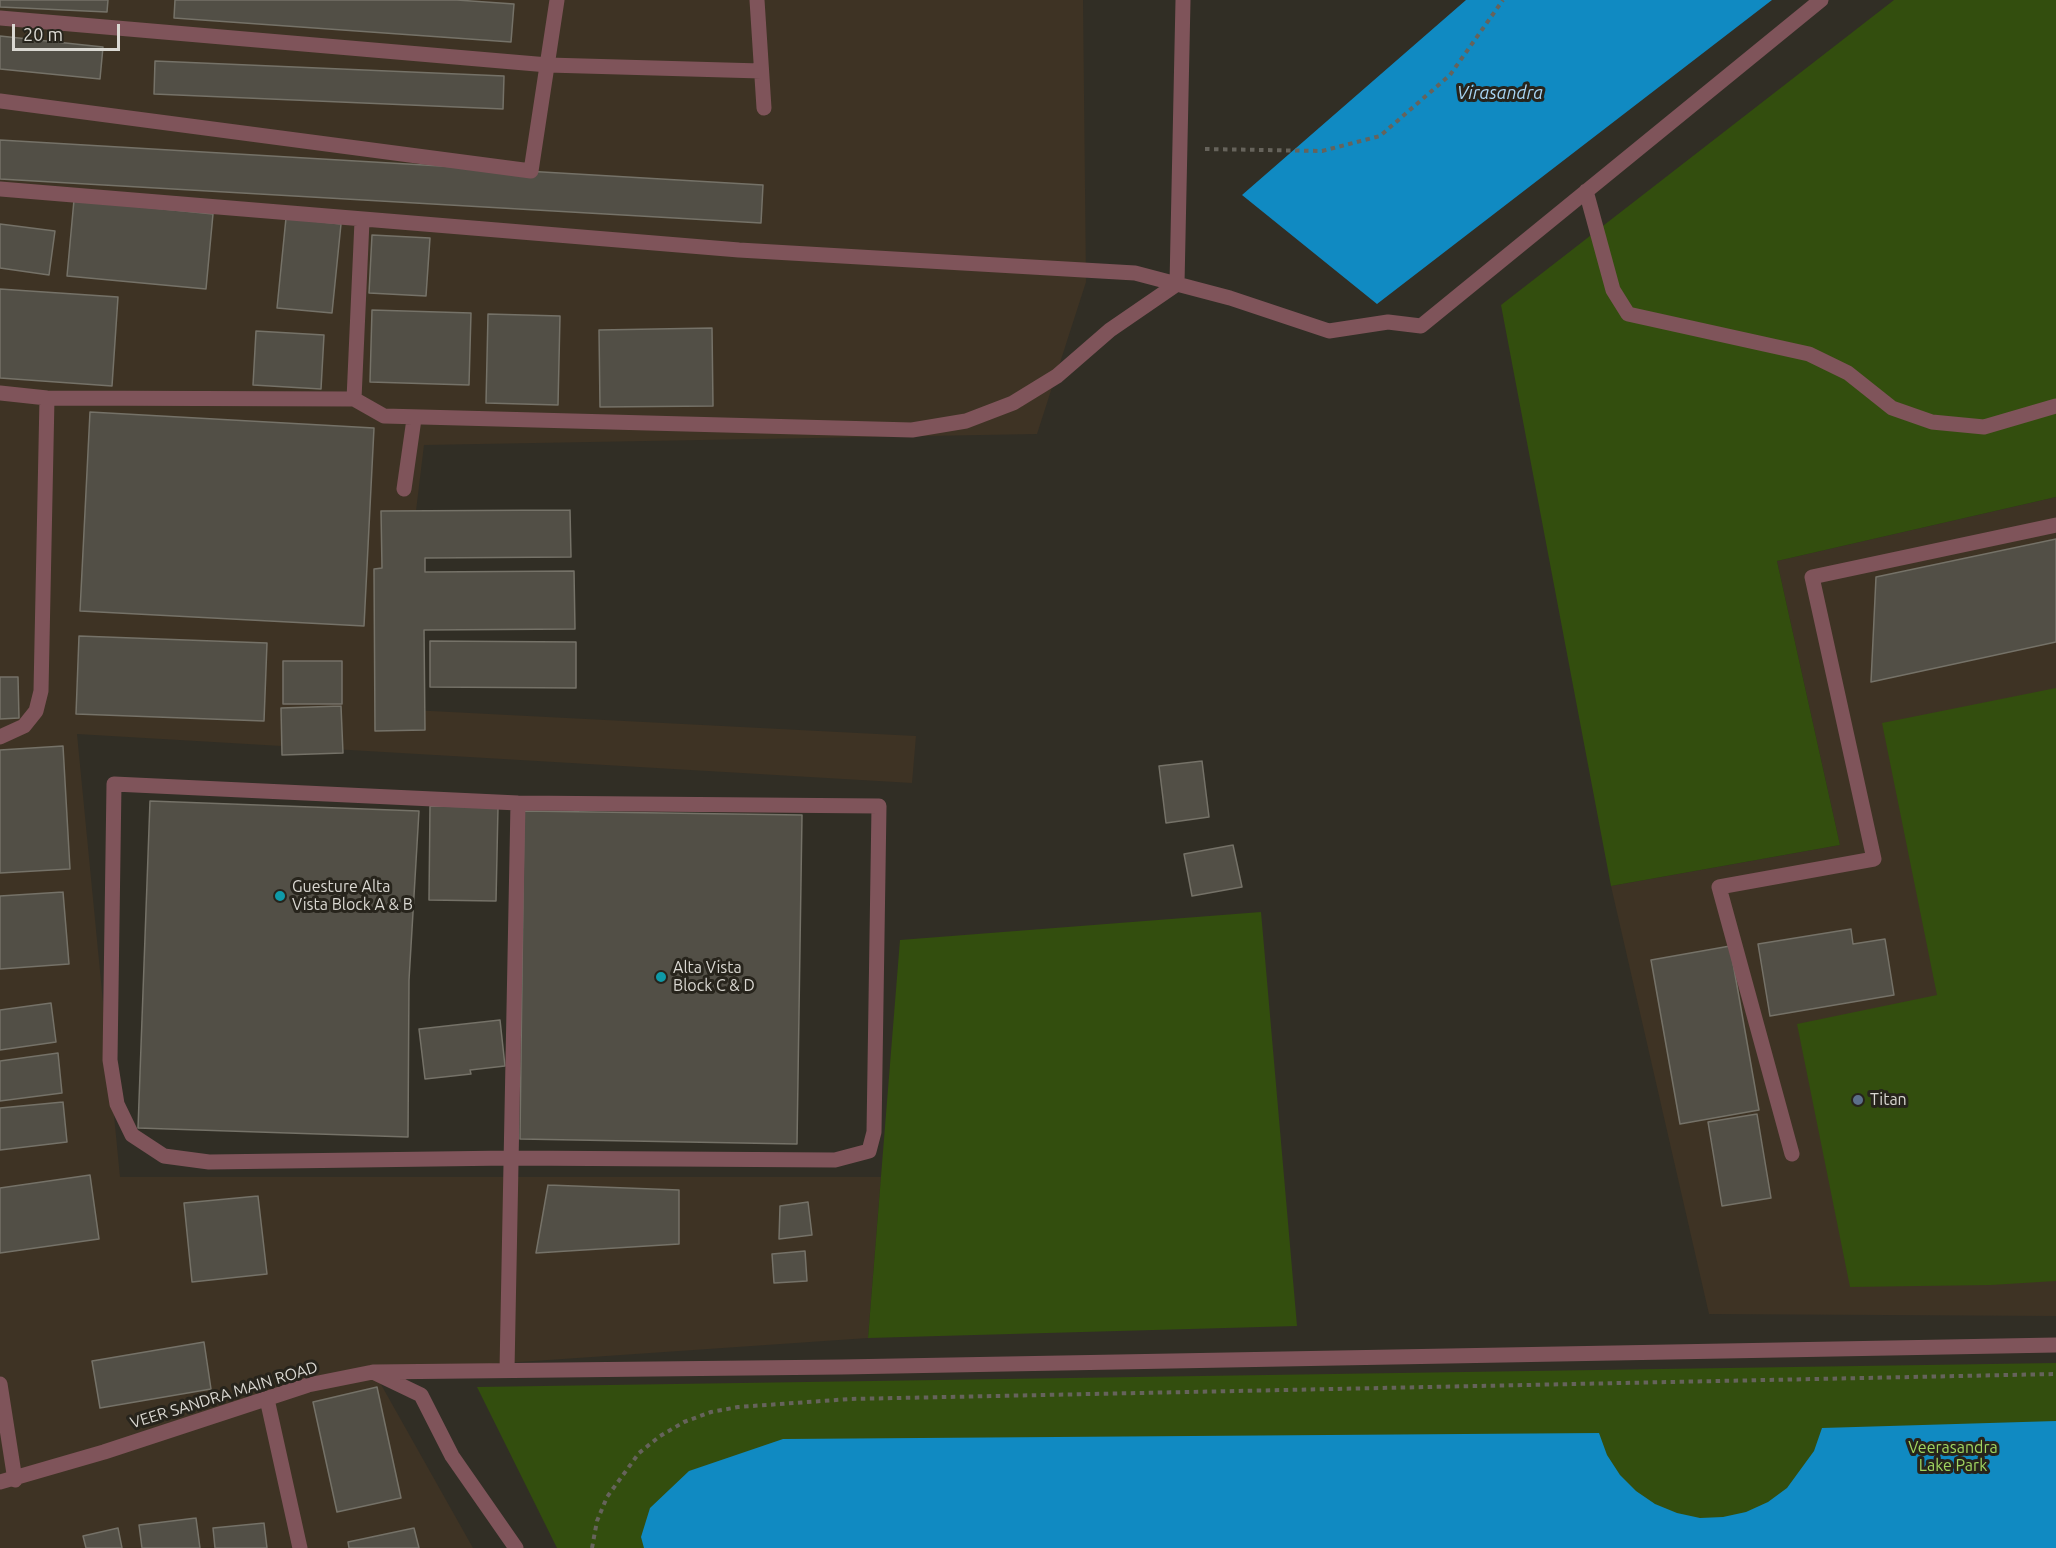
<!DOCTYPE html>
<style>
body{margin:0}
#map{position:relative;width:2056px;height:1548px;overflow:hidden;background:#312e25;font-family:Ubuntu,sans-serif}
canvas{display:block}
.scale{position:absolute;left:12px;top:24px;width:108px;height:27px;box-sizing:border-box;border:3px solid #dad8d2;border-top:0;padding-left:8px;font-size:18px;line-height:21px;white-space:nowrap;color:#dad8d2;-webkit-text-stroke:4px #27241c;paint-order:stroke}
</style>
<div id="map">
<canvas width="2056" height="1548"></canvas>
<div class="scale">20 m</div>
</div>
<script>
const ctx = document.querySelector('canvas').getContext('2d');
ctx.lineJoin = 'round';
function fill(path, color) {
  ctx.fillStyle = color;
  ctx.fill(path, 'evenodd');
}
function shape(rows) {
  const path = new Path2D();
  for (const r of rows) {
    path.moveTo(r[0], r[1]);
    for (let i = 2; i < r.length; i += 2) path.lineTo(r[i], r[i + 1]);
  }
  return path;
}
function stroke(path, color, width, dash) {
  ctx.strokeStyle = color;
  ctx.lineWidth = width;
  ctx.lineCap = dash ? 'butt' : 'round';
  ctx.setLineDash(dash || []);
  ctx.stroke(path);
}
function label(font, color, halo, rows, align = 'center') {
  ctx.font = font + ' Ubuntu,sans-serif';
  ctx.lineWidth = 6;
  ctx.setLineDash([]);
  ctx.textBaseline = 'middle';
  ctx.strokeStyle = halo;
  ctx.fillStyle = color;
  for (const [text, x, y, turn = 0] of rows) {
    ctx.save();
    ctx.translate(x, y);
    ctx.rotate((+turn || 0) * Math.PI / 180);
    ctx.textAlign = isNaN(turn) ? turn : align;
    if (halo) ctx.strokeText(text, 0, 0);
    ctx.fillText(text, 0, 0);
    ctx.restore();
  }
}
const commercial = shape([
 [0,0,1083,0,1086,282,1037,434,424,445,392,709,916,736,912,783,77,734,120,1177,881,1177,868,1338,374,1372,473,1548,0,1548],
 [2056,497,2056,1316,1709,1314,1611,886,1840,845,1777,561]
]);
const green = shape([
 [1894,0,2056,0,2056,497,1777,561,1840,845,1611,886,1501,305],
 [2056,688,2056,1281,1991,1285,1850,1287,1797,1024,1937,995,1882,723],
 [1261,912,1297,1326,868,1338,900,940],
 [2056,1363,2056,1548,557,1548,477,1387]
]);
const water = shape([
 [1466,0,1772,0,1377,304,1242,195],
 [2056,1421,2056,1548,644,1548,641,1537,650,1508,689,1471,783,1439,1599,1433,1607,1455,1620,1475,1636,1491,1655,1504,1677,1513,1700,1518,1723,1517,1746,1512,1768,1502,1787,1488,1814,1451,1822,1428]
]);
const building = shape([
 [0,0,108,0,107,12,0,7,0,0],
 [175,0,457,0,514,4,511,42,174,18,175,0],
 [0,36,103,47,100,79,0,69,0,36],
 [155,61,504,76,503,109,154,94,155,61],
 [0,140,763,185,761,223,0,179,0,140],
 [74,200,213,214,206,289,67,276,74,200],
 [286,218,341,224,332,313,277,308,286,218],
 [0,224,55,231,49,275,0,268,0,224],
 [372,235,430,238,426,296,369,293,372,235],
 [0,289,118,297,112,386,0,378,0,289],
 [372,310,471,313,469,385,370,382,372,310],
 [488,314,560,316,558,405,486,403,488,314],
 [712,328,713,406,600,407,599,330,712,328],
 [256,331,324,335,321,389,253,385,256,331],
 [90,412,374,428,364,626,80,611,90,412],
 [570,510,571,557,425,558,425,572,574,571,575,629,424,630,425,730,375,731,374,569,382,568,381,511,570,510],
 [2056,539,2056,642,1871,682,1876,577,2056,539],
 [79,636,267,643,264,721,76,714,79,636],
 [430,641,576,642,576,688,430,687,430,641],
 [283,661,342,661,342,704,283,704,283,661],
 [0,677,18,677,19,718,0,719,0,677],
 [341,706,343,753,282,755,281,708,341,706],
 [63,746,70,869,0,873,0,750,63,746],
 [1202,761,1209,817,1166,823,1159,766,1202,761],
 [150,801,419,811,409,980,408,1137,138,1128,150,801],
 [430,806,498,807,496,901,429,900,430,806],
 [524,811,802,815,797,1144,520,1139,524,811],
 [1233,845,1242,887,1192,896,1184,854,1233,845],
 [63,892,69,964,0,969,0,896,63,892],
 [1851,929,1853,944,1885,939,1894,995,1770,1016,1758,944,1851,929],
 [1730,946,1759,1110,1680,1124,1651,960,1730,946],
 [51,1003,56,1042,0,1050,0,1010,51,1003],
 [500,1020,505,1066,470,1070,471,1074,425,1079,419,1029,500,1020],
 [58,1053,62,1093,0,1101,0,1061,58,1053],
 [63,1102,67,1142,0,1150,0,1108,63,1102],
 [1757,1114,1771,1198,1722,1206,1708,1122,1757,1114],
 [90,1175,99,1239,0,1253,0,1188,90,1175],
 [548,1185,679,1190,679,1244,536,1253,548,1185],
 [258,1196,267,1274,192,1282,184,1203,258,1196],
 [808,1202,812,1235,779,1239,780,1206,808,1202],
 [805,1251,807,1281,774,1283,772,1254,805,1251],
 [204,1342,211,1389,100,1408,92,1361,204,1342],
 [377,1387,401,1498,337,1512,313,1402,377,1387],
 [196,1518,200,1548,142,1548,139,1525,196,1518],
 [264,1523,267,1548,215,1548,213,1528,264,1523],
 [118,1528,122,1548,86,1548,83,1536,118,1528],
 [414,1528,419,1548,349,1548,348,1542,414,1528]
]);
const path = shape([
 [1205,149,1322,151,1380,136,1450,75,1503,0],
 [592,1548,597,1521,607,1497,639,1453,660,1436,684,1422,711,1412,738,1407,850,1399,2056,1374]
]);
const minor = shape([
 [757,0,764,108],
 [0,18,548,65,761,71],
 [0,101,531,171,557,0],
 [0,189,739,250,1135,273,1230,298,1329,331,1388,322,1421,326,1821,0],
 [1586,191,1613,290,1628,314,1809,354,1848,373,1892,408,1932,422,1984,427,2056,406],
 [362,221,354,399,384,416,912,430,966,421,1013,403,1057,376,1110,330,1177,284,1183,0],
 [0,393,47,398,354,399],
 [404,489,414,419],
 [0,737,24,726,36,711,41,691,47,398],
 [114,784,518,803,879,806,874,1132,869,1151,835,1160,510,1158,209,1162,164,1156,132,1135,117,1104,110,1060,114,784],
 [1792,1154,1719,887,1874,859,1812,577,2056,525],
 [507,1370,518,803],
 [373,1372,841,1367,2056,1345],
 [0,1384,15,1480],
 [267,1399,300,1548],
 [0,1482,104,1452,308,1385,373,1372,421,1395,452,1456,516,1548]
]);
const markers = [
 [280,896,6,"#0f9aa8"],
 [661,977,6,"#0f9aa8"],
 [1858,1100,6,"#5c6f8a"]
];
const poiNames = [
 ["Guesture Alta",292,887],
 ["Vista Block A & B",292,905],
 ["Alta Vista",673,968],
 ["Block C & D",673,986],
 ["Titan",1870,1100]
];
const streetNames = [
 ["VEER SANDRA MAIN ROAD",224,1395,-17]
];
const parkNames = [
 ["Veerasandra",1953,1448],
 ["Lake Park",1953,1466]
];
const waterNames = [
 ["Virasandra",1500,93]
];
fill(commercial, '#3e3324');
fill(green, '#334e0e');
fill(water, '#108ac2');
fill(building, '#524f46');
stroke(building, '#757268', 1.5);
stroke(path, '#66635b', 4, [4.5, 4.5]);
stroke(minor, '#7f545a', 15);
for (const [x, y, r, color] of markers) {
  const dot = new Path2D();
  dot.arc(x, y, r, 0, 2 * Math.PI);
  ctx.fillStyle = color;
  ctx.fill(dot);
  stroke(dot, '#27241c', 2);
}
label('16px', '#dad8d2', '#27241c', poiNames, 'left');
label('16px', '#dad8d2', '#27241c', streetNames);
label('16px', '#a0d661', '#27241c', parkNames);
label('italic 18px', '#a8d5f3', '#27241c', waterNames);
</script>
